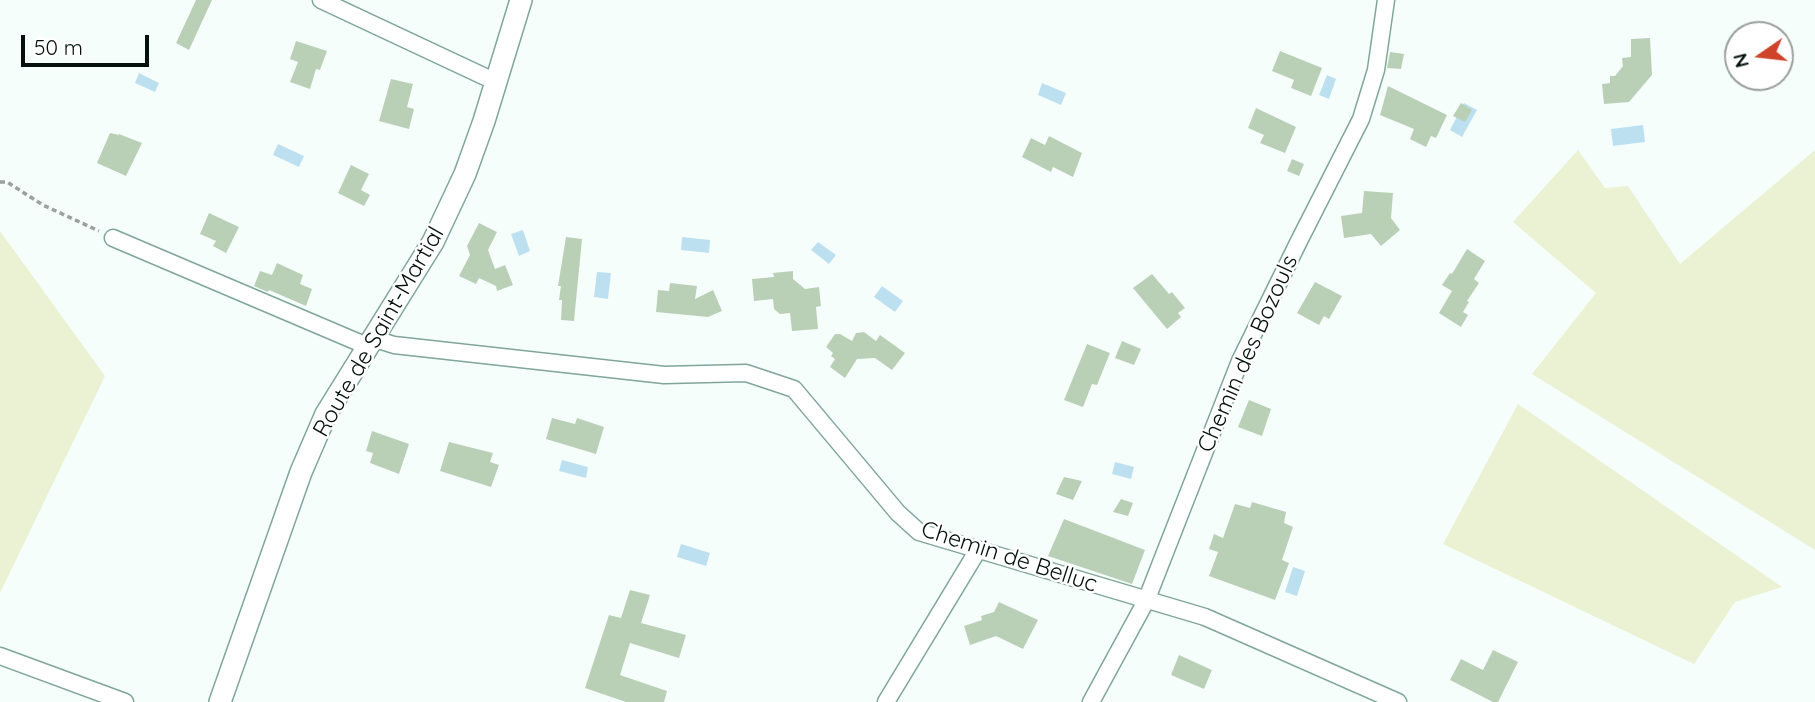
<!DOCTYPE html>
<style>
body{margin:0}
#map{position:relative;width:1815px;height:702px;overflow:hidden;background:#f6fefb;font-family:Quicksand,sans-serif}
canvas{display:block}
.north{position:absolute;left:1724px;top:21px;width:70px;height:70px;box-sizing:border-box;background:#fff;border:2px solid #9a9f9d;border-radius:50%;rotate:256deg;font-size:19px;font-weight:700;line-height:28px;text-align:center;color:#03100b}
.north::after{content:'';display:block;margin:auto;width:24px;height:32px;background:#cf432b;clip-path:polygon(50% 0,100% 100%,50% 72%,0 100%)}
.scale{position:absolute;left:21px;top:35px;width:128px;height:32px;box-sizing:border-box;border:4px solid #03100b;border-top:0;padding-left:9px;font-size:21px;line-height:24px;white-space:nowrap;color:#03100b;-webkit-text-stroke:5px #fff;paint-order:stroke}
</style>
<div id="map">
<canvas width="1815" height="702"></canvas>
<div class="north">N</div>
<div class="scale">50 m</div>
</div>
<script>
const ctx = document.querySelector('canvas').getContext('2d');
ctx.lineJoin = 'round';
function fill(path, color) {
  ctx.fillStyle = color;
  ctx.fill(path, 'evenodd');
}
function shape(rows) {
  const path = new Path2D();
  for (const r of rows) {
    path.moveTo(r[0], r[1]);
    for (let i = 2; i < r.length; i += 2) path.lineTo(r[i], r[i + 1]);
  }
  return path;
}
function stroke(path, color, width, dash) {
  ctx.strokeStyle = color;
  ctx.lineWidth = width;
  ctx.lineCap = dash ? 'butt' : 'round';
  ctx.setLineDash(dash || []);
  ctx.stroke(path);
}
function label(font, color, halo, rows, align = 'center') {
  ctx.font = font + ' Quicksand,sans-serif';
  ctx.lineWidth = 5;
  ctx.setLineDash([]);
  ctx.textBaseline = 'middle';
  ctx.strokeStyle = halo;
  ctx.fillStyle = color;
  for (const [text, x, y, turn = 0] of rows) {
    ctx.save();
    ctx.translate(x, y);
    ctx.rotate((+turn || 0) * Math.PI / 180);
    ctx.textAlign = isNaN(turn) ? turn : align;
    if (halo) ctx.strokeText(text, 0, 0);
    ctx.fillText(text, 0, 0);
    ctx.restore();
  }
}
const green = shape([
 [1578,150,1605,188,1628,186,1680,264,1815,150,1815,550,1532,374,1596,293,1513,222],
 [0,231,105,376,0,593],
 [1518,404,1782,587,1735,602,1694,664,1443,544]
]);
const water = shape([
 [139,73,159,83,155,92,135,83],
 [1327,75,1336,79,1329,99,1319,95],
 [1042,83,1066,93,1061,105,1038,95],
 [1464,103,1477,110,1462,137,1450,130],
 [1643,125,1645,142,1613,146,1611,129],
 [278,144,304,156,299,167,273,155],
 [523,230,530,251,519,256,511,234],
 [682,237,710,240,709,253,681,250],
 [818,242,836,255,829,264,811,250],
 [597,272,611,273,608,299,594,297],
 [882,286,903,301,895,312,874,297],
 [562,460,588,467,586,478,559,471],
 [1115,462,1134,467,1131,479,1112,474],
 [681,544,710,553,706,566,677,557],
 [1293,567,1305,571,1297,596,1285,592]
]);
const building = shape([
 [196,0,212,0,189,50,176,43],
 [1650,38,1652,75,1629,102,1604,104,1602,84,1610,83,1610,76,1615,76,1623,66,1622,58,1631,57,1631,39],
 [296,41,327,51,320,70,316,69,310,89,290,82,298,62,290,59],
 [1280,51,1322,68,1311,96,1291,88,1294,80,1272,71],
 [1390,52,1404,54,1401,69,1387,68],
 [391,79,413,84,407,107,414,109,409,129,379,121],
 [1388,86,1447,115,1436,138,1431,136,1426,147,1410,139,1414,129,1380,115],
 [1461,103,1472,110,1465,122,1453,116],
 [1256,108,1296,127,1285,153,1260,143,1264,135,1248,128],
 [110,133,119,135,119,134,142,143,126,176,97,163],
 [1049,136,1082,153,1073,177,1053,167,1051,172,1022,157,1031,138,1045,145],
 [1292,159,1304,164,1299,176,1287,171],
 [351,165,369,174,361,190,370,195,364,206,338,193],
 [1364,191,1393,193,1391,218,1400,230,1381,246,1371,234,1344,238,1341,216,1362,213],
 [209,213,239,227,226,253,213,246,216,241,200,234],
 [479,223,497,232,488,250,495,269,505,265,513,285,497,291,496,286,479,278,476,284,459,276,470,255,467,246],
 [566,237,582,239,574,321,561,320,562,300,559,300,561,286,558,286],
 [1467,249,1485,261,1474,279,1479,283,1467,301,1469,302,1463,312,1468,315,1461,327,1439,313,1452,291,1442,285,1450,273,1452,274],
 [277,263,303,275,300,284,312,289,306,306,269,290,268,292,254,286,260,271,272,275],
 [793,271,793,279,805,289,819,287,821,306,816,307,818,329,792,331,790,313,780,314,774,309,773,299,754,301,752,279,774,277,773,273],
 [1152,274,1169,294,1172,292,1185,308,1178,313,1181,317,1167,329,1133,288],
 [1315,282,1342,296,1329,319,1324,316,1319,325,1297,313],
 [670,283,697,286,695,299,713,290,722,311,708,317,656,312,658,290,669,291],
 [864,332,876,341,880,335,905,353,892,370,875,358,857,359,845,378,830,367,835,359,831,356,833,353,826,347,835,334,840,334,852,341,856,333],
 [1122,341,1141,349,1134,365,1115,358],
 [1087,344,1110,353,1097,385,1092,384,1083,407,1064,400],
 [1249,400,1271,409,1262,436,1238,427],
 [552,418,575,424,577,418,604,427,596,454,546,439],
 [372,431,409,444,399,474,370,463,373,453,366,451],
 [449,442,493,453,490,462,499,465,491,487,440,471],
 [1064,477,1082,481,1073,500,1056,494],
 [1121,499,1133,503,1128,516,1113,512],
 [1252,502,1286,512,1284,523,1293,527,1282,560,1289,563,1275,600,1209,576,1218,552,1209,549,1214,534,1223,538,1235,504,1250,508],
 [1064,519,1145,550,1132,584,1048,556],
 [630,590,650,595,641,623,686,635,679,658,630,643,620,675,667,691,664,702,626,702,585,688,609,615,621,618],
 [999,602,1038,620,1023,649,996,636,970,645,964,626,982,620,981,616,994,612],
 [1493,650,1518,662,1498,702,1493,702,1450,680,1461,659,1483,670],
 [1179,655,1212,670,1204,689,1171,675]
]);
const path = shape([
 [0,182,7,182,43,205,99,231]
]);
const minor = shape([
 [321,0,496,82],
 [113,238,367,346],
 [372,338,394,345,664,375,746,373,794,389,898,513,919,532,1205,617,1398,702],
 [0,656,125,702],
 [886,702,978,550],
 [1091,702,1146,601,1240,361,1299,241,1361,119,1376,70,1386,0]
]);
const major = shape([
 [220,702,301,472,326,414,433,242,465,174,484,121,521,0]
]);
const streetNames = [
 ["Route de Saint-Martial",379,332,-60],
 ["Chemin des Bozouls",1248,354,-66],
 ["Chemin de Belluc",1009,557,18]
];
fill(green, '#ebf1d3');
fill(water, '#bde0f0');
fill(building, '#b9d0b7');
stroke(minor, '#7fa699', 19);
stroke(major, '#7fa699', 24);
stroke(path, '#98a29e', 3.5, [5, 3.5]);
stroke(minor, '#fff', 16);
stroke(major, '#fff', 21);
label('23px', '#03100b', '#fff', streetNames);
</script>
